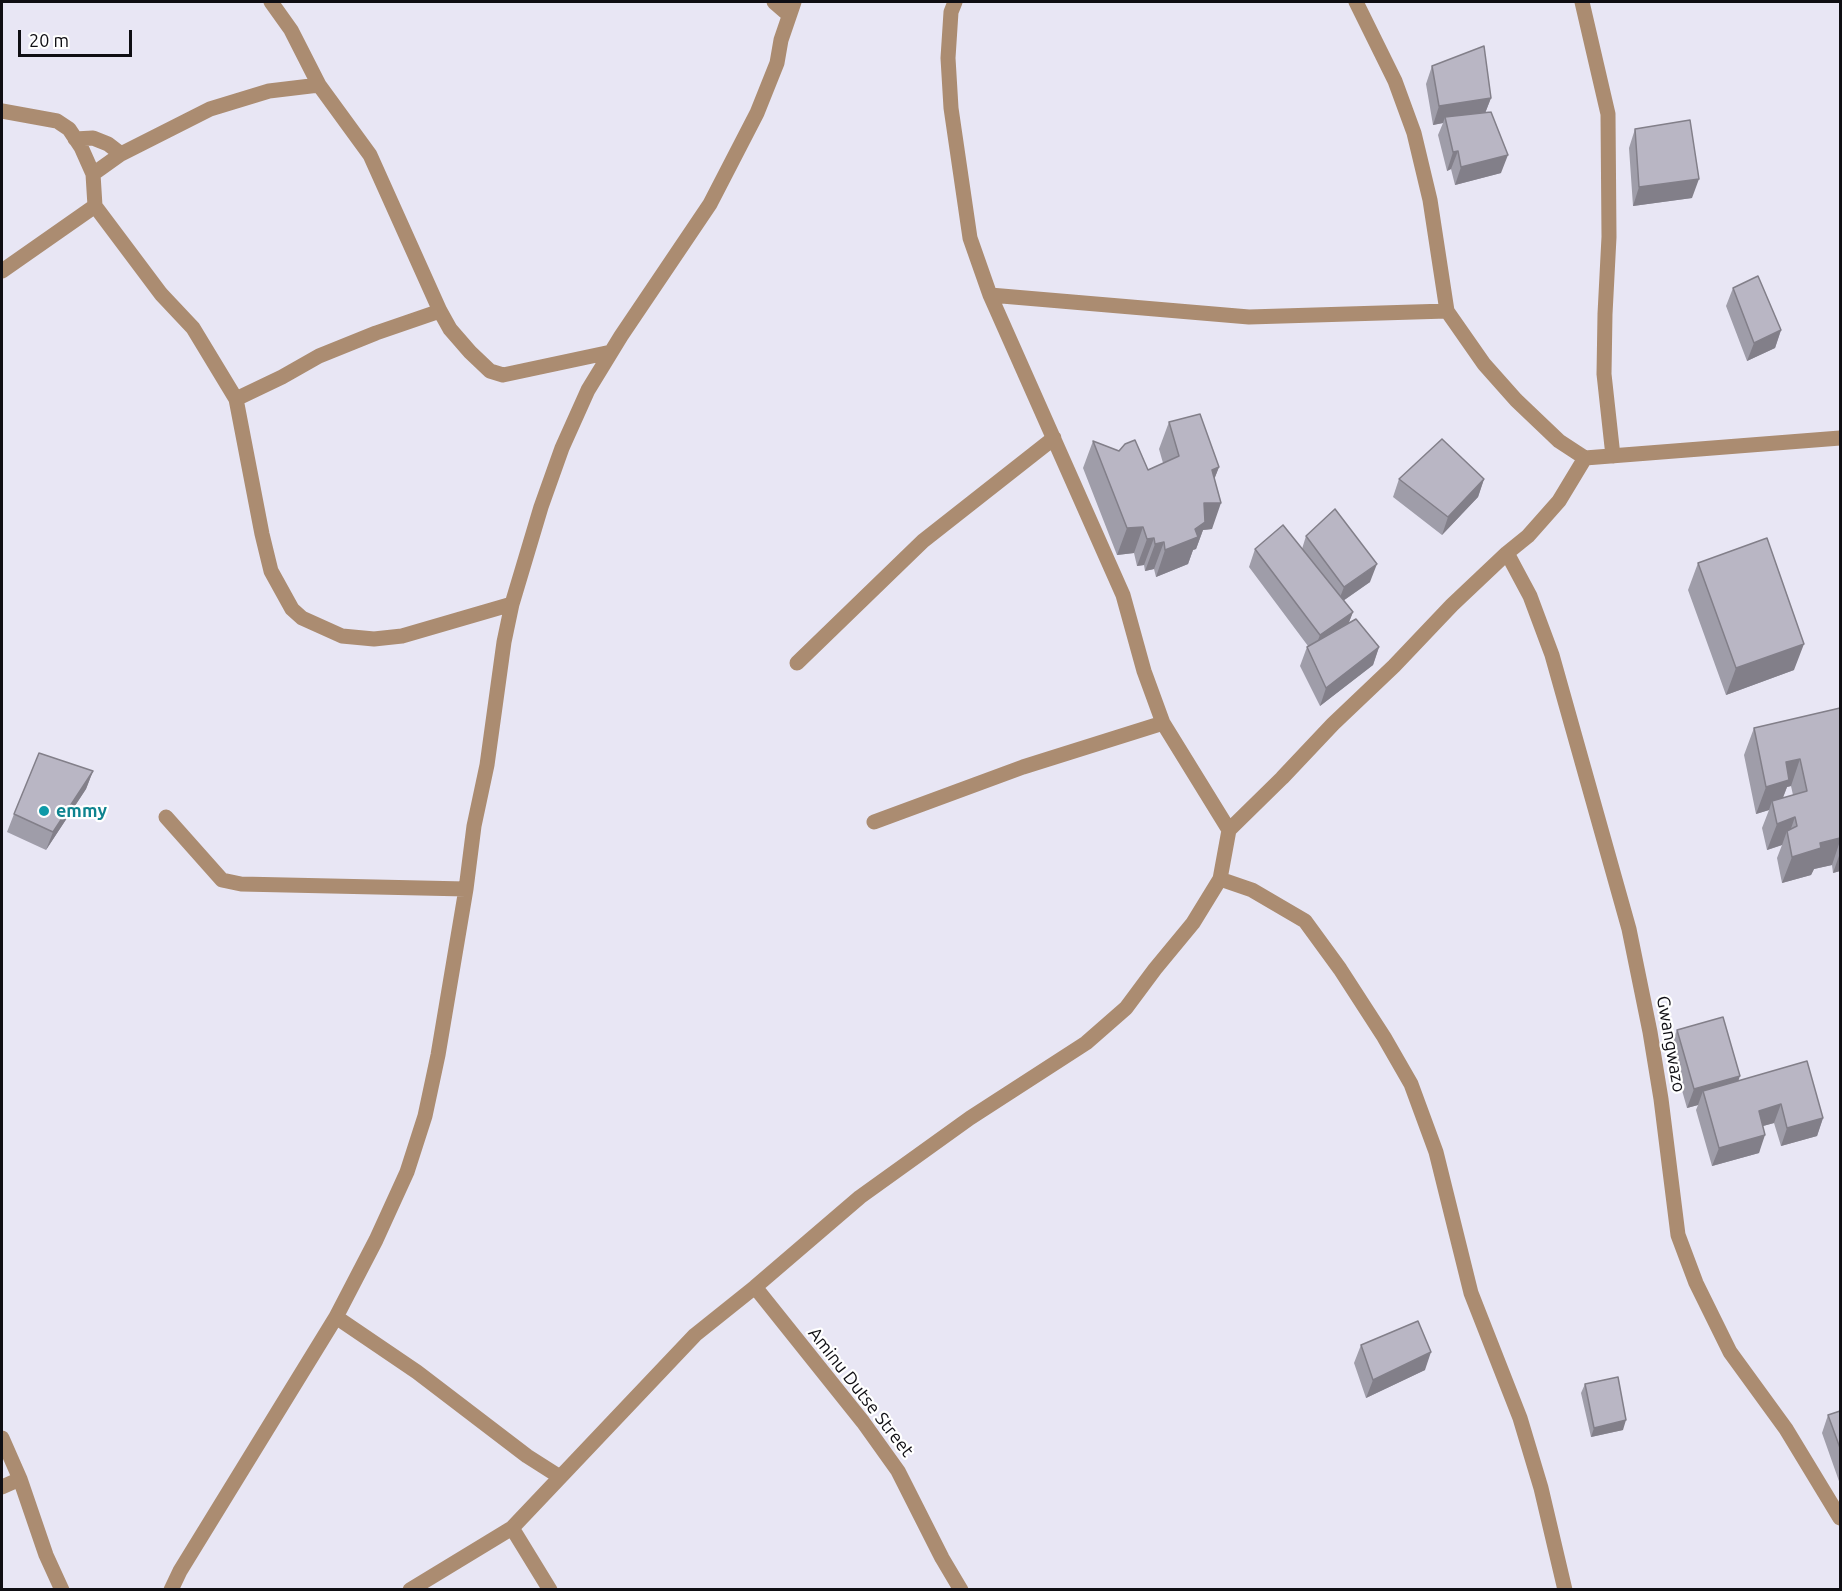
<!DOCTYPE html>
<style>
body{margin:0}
#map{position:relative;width:1842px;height:1591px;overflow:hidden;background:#e8e6f4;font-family:Ubuntu,sans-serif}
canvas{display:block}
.frame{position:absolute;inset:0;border:3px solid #0f0e13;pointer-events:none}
.scale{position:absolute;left:18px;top:30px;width:114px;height:27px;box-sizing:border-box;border:3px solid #0f0e13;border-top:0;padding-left:8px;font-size:18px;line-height:21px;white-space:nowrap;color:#0f0e13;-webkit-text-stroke:4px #fff;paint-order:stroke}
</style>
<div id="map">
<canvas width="1842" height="1591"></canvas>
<div class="frame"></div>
<div class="scale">20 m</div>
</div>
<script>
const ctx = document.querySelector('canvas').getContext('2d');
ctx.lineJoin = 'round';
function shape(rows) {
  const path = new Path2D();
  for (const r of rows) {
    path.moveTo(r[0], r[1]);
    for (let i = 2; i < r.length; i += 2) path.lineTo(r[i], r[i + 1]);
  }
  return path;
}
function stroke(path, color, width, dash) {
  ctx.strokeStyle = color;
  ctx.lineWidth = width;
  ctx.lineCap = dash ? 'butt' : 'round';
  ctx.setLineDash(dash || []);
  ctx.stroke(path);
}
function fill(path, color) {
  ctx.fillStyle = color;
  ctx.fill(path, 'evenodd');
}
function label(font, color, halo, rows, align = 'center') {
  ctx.font = font + ' Ubuntu,sans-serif';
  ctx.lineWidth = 4.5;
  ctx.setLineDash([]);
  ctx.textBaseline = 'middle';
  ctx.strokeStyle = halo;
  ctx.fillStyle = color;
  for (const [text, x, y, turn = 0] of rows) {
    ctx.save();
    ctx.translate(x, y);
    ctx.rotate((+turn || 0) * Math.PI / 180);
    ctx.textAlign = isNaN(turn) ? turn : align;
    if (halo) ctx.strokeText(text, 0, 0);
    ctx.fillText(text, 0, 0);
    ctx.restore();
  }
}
const street = shape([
 [271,2,291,30,319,85,370,155,440,311,450,329,470,352,490,371,503,375,611,352],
 [774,2,789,15],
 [955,2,951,12,948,58,951,108,970,238,990,295,1123,595,1144,671,1163,723,1229,830],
 [1356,2,1395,81,1414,133,1430,200,1447,311,1484,364,1516,400,1559,441,1585,458],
 [1582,2,1608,114,1609,237,1605,314,1604,374,1613,456],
 [2,111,57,121,69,129,81,147,93,174,95,206,161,294,193,328,236,399,262,534,271,571,292,609,302,618,342,636,374,639,402,636,512,604],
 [75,139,93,138,108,144,121,154],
 [93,174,121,154,210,109,269,91,319,85],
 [2,271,95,206],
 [990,295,1249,317,1447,311],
 [236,399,282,377,319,356,376,333,440,311],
 [1507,553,1530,596,1552,655,1629,929,1650,1032,1661,1099,1678,1235,1696,1283,1730,1352,1786,1429,1840,1518],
 [797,663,923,541,1054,438],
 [166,817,222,880,241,884,466,889],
 [874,822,1023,767,1163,723],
 [1220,879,1252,890,1305,921,1340,969,1384,1037,1411,1084,1436,1152,1471,1293,1520,1418,1541,1488,1565,1590],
 [755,1287,863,1422,898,1471,942,1558,961,1590],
 [336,1317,417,1372,527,1456,560,1477],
 [2,1438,20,1479,46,1555,62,1590],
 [2,1487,20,1479],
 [512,1528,550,1590],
 [171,1590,180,1571,336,1317,376,1240,407,1172,425,1116,438,1055,466,889,474,826,487,765,504,642,512,604,541,507,562,448,588,390,621,336,710,204,757,113,777,63,781,40,794,2],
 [410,1590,512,1528,695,1335,755,1287,860,1197,970,1118,1086,1043,1126,1008,1155,969,1193,923,1220,879,1229,830,1282,778,1333,724,1394,666,1452,605,1507,553,1528,536,1559,501,1585,458,1840,438]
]);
const wall = shape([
 [1432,66,1491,98,1485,113,1501,173,1455,185,1451,169,1447,171,1438,135,1443,123,1433,125,1426,84],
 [1635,129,1692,198,1633,206,1629,148],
 [1733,288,1781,330,1775,348,1747,361,1726,306],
 [1169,422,1219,467,1214,479,1212,529,1203,530,1196,549,1193,550,1188,564,1156,577,1154,569,1145,571,1144,565,1137,566,1134,553,1117,555,1083,468,1093,441,1119,451,1148,470,1163,463,1159,449],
 [1399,479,1484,479,1478,497,1442,535,1393,497],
 [1306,536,1370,582,1343,601,1353,612,1348,624,1379,647,1373,665,1320,706,1300,666,1307,647,1308,646,1249,567,1255,549,1302,549],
 [1698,563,1794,670,1726,695,1688,590],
 [1840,708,1840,871,1833,873,1832,865,1814,869,1811,875,1782,883,1777,858,1782,845,1767,850,1762,828,1769,810,1756,814,1744,755,1754,728],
 [1791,786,1793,795,1783,798,1787,787],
 [93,771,86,789,46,850,7,832,14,814],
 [1677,1030,1738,1081,1823,1118,1817,1136,1781,1146,1774,1123,1763,1126,1759,1153,1712,1166,1696,1110,1698,1105,1687,1108,1670,1048],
 [1361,1345,1425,1370,1366,1398,1354,1363],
 [1585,1384,1623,1430,1591,1437,1581,1393],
 [1840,1411,1840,1484,1822,1433,1828,1415]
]);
const shadedWall = shape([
 [1491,98,1484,116,1445,117,1443,123,1433,125,1439,106],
 [1458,151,1451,169,1447,171,1453,152],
 [1508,155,1501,173,1455,185,1461,167],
 [1699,179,1692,198,1633,206,1639,187],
 [1781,330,1775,348,1747,361,1754,343],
 [1219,467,1209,493,1212,470],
 [1484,479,1478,497,1442,535,1448,517],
 [1204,503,1221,503,1212,529,1203,530,1196,549,1193,550,1188,564,1156,577,1165,550],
 [1143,527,1134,553,1117,555,1127,528],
 [1154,538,1144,565,1137,566,1147,539],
 [1164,542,1154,569,1145,571,1155,544],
 [1377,564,1370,582,1337,605,1344,587],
 [1353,612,1346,630,1313,653,1320,635],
 [1804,644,1794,670,1726,695,1736,668],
 [1379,647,1373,665,1320,706,1326,688],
 [1800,759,1791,786,1787,787,1779,807,1772,801,1769,810,1756,814,1766,787,1786,762],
 [93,771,86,789,46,850,53,832],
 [1795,817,1788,837,1787,831,1782,845,1767,850,1777,824],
 [1840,838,1840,841,1832,865,1814,869,1811,875,1782,883,1792,857,1820,843],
 [1840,853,1840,871,1833,873],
 [1740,1076,1734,1094,1703,1091,1698,1105,1687,1108,1694,1089],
 [1781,1104,1774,1123,1752,1129,1759,1111],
 [1823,1118,1817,1136,1781,1146,1787,1128],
 [1765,1135,1759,1153,1712,1166,1719,1148],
 [1431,1352,1425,1370,1366,1398,1373,1380],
 [1626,1420,1623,1430,1591,1437,1594,1428]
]);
const building = shape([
 [1484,46,1491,98,1439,106,1432,66,1484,46],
 [1491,112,1508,155,1461,167,1458,151,1453,152,1445,117,1491,112],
 [1690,120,1699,179,1639,187,1635,129,1690,120],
 [1758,276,1781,330,1754,343,1733,288,1758,276],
 [1200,414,1219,467,1212,470,1221,503,1204,503,1205,522,1195,529,1198,537,1165,550,1164,542,1155,544,1154,538,1147,539,1143,527,1127,528,1093,441,1119,451,1125,444,1135,440,1148,470,1179,456,1169,422,1200,414],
 [1442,439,1484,479,1448,517,1399,479,1442,439],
 [1335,509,1377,564,1344,587,1306,536,1335,509],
 [1283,525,1353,612,1320,635,1255,549,1283,525],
 [1767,538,1804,644,1736,668,1698,563,1767,538],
 [1356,619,1379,647,1326,688,1307,647,1356,619],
 [1840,708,1840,838,1820,843,1821,848,1792,857,1787,831,1797,826,1795,817,1777,824,1772,801,1807,791,1800,759,1786,762,1789,780,1766,787,1754,728,1840,708],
 [39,753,93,771,53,832,14,814,39,753],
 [1723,1017,1740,1076,1694,1089,1677,1030,1723,1017],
 [1807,1061,1823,1118,1787,1128,1781,1104,1759,1111,1765,1135,1719,1148,1703,1091,1807,1061],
 [1418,1321,1431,1352,1373,1380,1361,1345,1418,1321],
 [1618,1377,1626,1420,1594,1428,1585,1384,1618,1377],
 [1840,1411,1840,1448,1828,1415,1840,1411]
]);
const markers = [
 [44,811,6,"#0f9aa8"]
];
const cultureNames = [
 ["emmy",56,811]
];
const streetNames = [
 ["Gwangwazo",1671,1044,80],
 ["Aminu Dutse Street",861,1392,52]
];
stroke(street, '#ab8c71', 15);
fill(wall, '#9f9da9');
fill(shadedWall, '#827f89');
fill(building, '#b9b6c4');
stroke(building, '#827f89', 1.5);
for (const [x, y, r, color] of markers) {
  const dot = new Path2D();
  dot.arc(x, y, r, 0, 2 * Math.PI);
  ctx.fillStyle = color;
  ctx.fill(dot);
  stroke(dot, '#fff', 2);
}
label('bold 18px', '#0d838f', '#fff', cultureNames, 'left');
label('18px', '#0f0e13', '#fff', streetNames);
</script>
